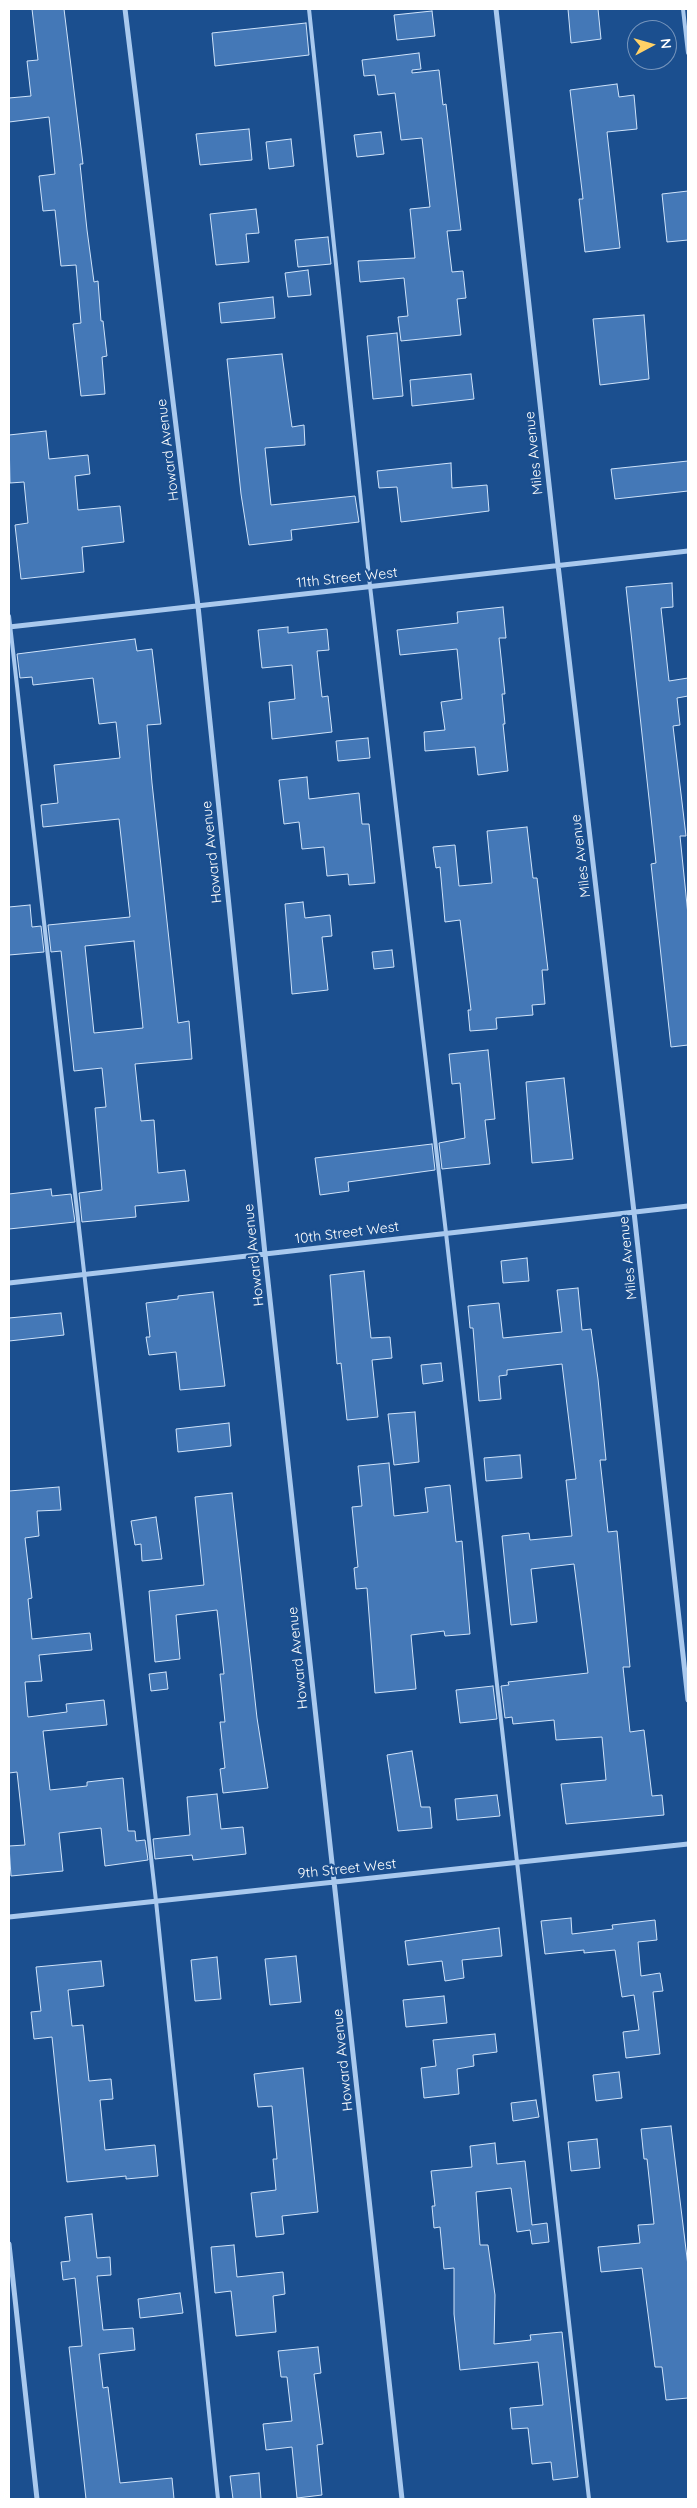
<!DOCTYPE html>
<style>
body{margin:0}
#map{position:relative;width:697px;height:2508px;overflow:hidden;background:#1b4f8f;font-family:Quicksand,sans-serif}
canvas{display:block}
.frame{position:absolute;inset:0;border:10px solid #fff;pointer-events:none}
.north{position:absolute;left:627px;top:20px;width:50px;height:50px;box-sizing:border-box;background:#1b4f8f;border:1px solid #7695bc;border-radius:50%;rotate:84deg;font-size:14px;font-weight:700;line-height:20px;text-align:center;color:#fff}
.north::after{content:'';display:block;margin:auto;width:18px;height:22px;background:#ffd166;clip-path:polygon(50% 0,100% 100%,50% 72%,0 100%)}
</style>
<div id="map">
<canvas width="697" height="2508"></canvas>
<div class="frame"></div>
<div class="north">N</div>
</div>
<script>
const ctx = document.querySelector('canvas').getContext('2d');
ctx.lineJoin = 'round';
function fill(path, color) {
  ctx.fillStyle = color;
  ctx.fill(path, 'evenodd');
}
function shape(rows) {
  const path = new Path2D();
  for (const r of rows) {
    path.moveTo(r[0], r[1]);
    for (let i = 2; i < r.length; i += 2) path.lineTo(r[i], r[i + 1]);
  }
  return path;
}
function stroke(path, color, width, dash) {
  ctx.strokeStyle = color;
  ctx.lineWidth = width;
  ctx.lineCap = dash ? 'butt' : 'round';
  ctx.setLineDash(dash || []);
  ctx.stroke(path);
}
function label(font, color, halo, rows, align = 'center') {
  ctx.font = font + ' Quicksand,sans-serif';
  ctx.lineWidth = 4.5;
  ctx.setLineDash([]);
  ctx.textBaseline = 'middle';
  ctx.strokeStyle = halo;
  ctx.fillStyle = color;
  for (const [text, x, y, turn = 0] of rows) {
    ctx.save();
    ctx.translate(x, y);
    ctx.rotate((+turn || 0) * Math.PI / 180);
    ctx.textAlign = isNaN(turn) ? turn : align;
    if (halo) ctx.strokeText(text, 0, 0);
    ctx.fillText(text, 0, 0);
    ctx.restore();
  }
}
const building = shape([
 [32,9,64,9,83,164,80,164,87,230,94,282,98,281,101,321,103,321,107,356,102,357,105,394,81,396,73,324,81,323,76,265,61,266,55,210,43,211,39,176,55,174,49,117,9,122,9,98,31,96,27,61,38,60,32,9],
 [568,9,598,9,601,39,571,43,568,9],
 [432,11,435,36,397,40,394,15,432,11],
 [306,23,309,55,215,66,212,33,306,23],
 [419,53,421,69,412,70,412,73,439,70,443,105,446,104,461,230,447,231,452,272,463,271,466,298,457,299,461,335,401,341,398,317,408,316,404,278,360,282,358,261,415,258,410,209,430,207,422,138,401,140,395,93,378,95,375,75,364,76,362,60,419,53],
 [617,84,619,97,634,95,637,129,607,132,620,248,585,252,579,199,583,199,570,90,617,84],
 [249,129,252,160,200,165,196,134,249,129],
 [381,132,384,154,357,157,354,135,381,132],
 [291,139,294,166,269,169,266,142,291,139],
 [688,191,688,240,667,242,662,194,688,191],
 [256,209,259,233,246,234,249,262,216,265,210,214,256,209],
 [328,237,331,264,298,267,295,240,328,237],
 [308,270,311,295,288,297,285,273,308,270],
 [273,297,275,318,221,323,219,303,273,297],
 [644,315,649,379,600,385,593,319,644,315],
 [397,333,403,396,373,399,367,336,397,333],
 [282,354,292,427,304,425,305,445,265,448,271,505,355,496,359,522,291,530,292,540,249,545,241,494,227,359,282,354],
 [471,374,474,399,412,406,410,380,471,374],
 [46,431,49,459,88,455,90,474,75,476,78,510,120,506,124,542,82,547,84,572,21,579,15,525,28,523,24,482,10,483,9,435,46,431],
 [688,461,688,491,615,499,611,469,688,461],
 [451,463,452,488,487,485,489,511,401,522,397,487,379,488,377,471,451,463],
 [672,583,673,607,661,608,669,681,688,678,688,696,677,698,680,725,673,726,686,836,680,836,688,915,688,1045,671,1047,651,864,656,863,626,587,672,583],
 [503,607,506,638,499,638,505,694,502,694,505,724,503,724,508,771,478,775,475,747,425,751,424,732,445,730,441,702,462,699,457,649,400,655,397,630,458,623,457,612,503,607],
 [288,627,288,633,327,629,329,650,317,651,322,697,328,696,332,732,272,739,269,702,295,699,292,665,262,668,258,630,288,627],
 [135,639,137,651,152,649,161,724,147,725,152,783,178,1023,189,1021,192,1059,135,1064,141,1121,154,1120,158,1173,185,1170,189,1201,135,1206,136,1217,82,1222,79,1193,102,1190,95,1108,106,1107,102,1068,74,1071,61,951,51,952,48,925,130,917,119,819,43,827,41,805,58,803,54,765,120,758,116,722,99,724,93,678,33,685,32,677,20,678,17,654,135,639],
 [134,941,143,1028,94,1033,85,946,134,941],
 [368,738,370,758,338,761,336,741,368,738],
 [307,777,309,799,359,793,362,824,369,824,375,883,349,885,348,874,327,876,324,847,302,849,299,822,284,824,279,780,307,777],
 [527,827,533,878,537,878,548,970,542,970,545,1004,532,1005,533,1015,496,1018,497,1029,470,1031,468,1010,471,1010,460,920,445,922,440,867,436,868,433,847,455,845,459,886,492,883,487,831,527,827],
 [303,902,305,918,330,915,332,936,322,937,328,990,292,994,285,904,303,902],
 [30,905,32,927,41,926,44,952,9,955,9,907,30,905],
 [392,950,394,967,374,969,372,952,392,950],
 [488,1050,495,1119,485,1120,490,1164,442,1169,439,1143,465,1138,460,1083,452,1084,449,1054,488,1050],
 [564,1078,573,1159,532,1163,526,1082,564,1078],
 [432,1144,435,1170,348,1182,349,1191,320,1195,315,1158,432,1144],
 [51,1189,52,1196,71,1194,75,1222,9,1229,9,1194,51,1189],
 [527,1258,529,1281,503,1283,501,1261,527,1258],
 [364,1271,371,1338,390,1337,392,1358,372,1360,378,1417,347,1420,341,1363,337,1364,330,1275,364,1271],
 [578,1288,582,1330,591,1329,598,1379,606,1460,600,1460,608,1532,617,1531,630,1667,623,1667,630,1732,644,1730,652,1796,662,1795,664,1815,566,1824,561,1784,606,1780,602,1737,556,1740,554,1720,513,1724,512,1717,505,1718,501,1686,509,1685,508,1682,588,1673,574,1564,531,1569,537,1622,511,1625,502,1536,529,1533,530,1540,572,1536,566,1480,576,1479,562,1364,507,1370,507,1375,499,1376,501,1399,479,1401,473,1328,470,1328,468,1306,499,1303,503,1338,562,1332,557,1290,578,1288],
 [213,1292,225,1386,180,1390,176,1352,149,1355,146,1337,150,1337,146,1303,178,1299,178,1296,213,1292],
 [61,1313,64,1335,9,1341,9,1318,61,1313],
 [441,1363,443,1381,423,1384,421,1365,441,1363],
 [415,1412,419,1462,394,1465,388,1414,415,1412],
 [229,1423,231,1446,178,1452,176,1429,229,1423],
 [520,1455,522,1478,486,1481,484,1458,520,1455],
 [389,1463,394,1516,428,1512,425,1488,450,1485,456,1542,462,1541,470,1634,445,1636,444,1631,411,1635,416,1689,375,1693,367,1588,356,1589,354,1568,358,1567,352,1507,362,1506,358,1466,389,1463],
 [59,1487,61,1510,37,1511,39,1536,25,1538,32,1598,28,1599,32,1639,90,1633,92,1650,39,1655,42,1681,25,1682,28,1717,67,1712,66,1704,104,1700,107,1725,43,1731,50,1790,87,1786,87,1782,123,1778,128,1831,135,1831,136,1841,145,1840,148,1860,105,1866,101,1828,59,1833,63,1871,11,1876,9,1846,25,1845,17,1772,9,1773,9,1491,59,1487],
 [232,1493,257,1718,268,1788,223,1793,220,1769,225,1768,220,1722,225,1722,220,1674,224,1674,217,1610,176,1615,180,1659,155,1662,149,1591,204,1585,195,1497,232,1493],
 [156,1517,162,1559,142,1561,141,1544,135,1545,131,1521,156,1517],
 [166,1672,168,1689,151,1691,149,1674,166,1672],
 [493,1686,497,1719,460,1723,456,1690,493,1686],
 [412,1751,421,1807,430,1807,432,1828,398,1831,387,1755,412,1751],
 [217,1794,221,1829,243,1827,246,1854,193,1860,192,1855,155,1859,153,1839,190,1835,187,1797,217,1794],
 [497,1795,500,1816,457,1820,455,1799,497,1795],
 [571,1918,572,1934,613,1929,612,1925,655,1920,657,1940,638,1942,641,1976,660,1973,663,1991,653,1992,660,2054,626,2058,623,2032,639,2030,634,1995,622,1997,615,1950,584,1953,584,1950,545,1954,541,1921,571,1918],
 [499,1928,502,1956,462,1960,464,1978,445,1981,442,1961,408,1965,405,1941,499,1928],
 [296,1956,301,2002,270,2005,265,1959,296,1956],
 [217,1957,221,1999,195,2001,191,1960,217,1957],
 [101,1961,104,1986,68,1990,72,2026,83,2025,89,2081,111,2079,113,2099,100,2100,105,2150,155,2145,158,2176,126,2179,126,2176,67,2182,52,2037,34,2039,31,2012,41,2011,36,1967,101,1961],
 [444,1996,447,2023,406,2027,403,2000,444,1996],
 [495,2034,497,2052,473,2055,474,2066,457,2069,459,2094,424,2098,421,2068,436,2066,433,2040,495,2034],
 [303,2068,318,2212,282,2216,284,2234,256,2237,251,2193,276,2190,273,2159,277,2159,272,2106,258,2107,254,2074,303,2068],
 [619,2072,622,2098,596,2101,593,2075,619,2072],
 [536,2100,539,2117,513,2121,511,2103,536,2100],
 [671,2126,688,2266,688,2398,666,2400,662,2367,655,2367,642,2268,601,2272,598,2247,640,2243,638,2225,654,2224,647,2159,644,2159,641,2129,671,2126],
 [597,2139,600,2168,571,2171,568,2142,597,2139],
 [495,2143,497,2164,525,2161,532,2225,547,2223,549,2242,532,2244,530,2230,517,2232,511,2188,476,2192,480,2245,488,2245,495,2295,494,2344,531,2340,530,2335,562,2332,578,2477,553,2480,551,2462,532,2464,528,2428,512,2429,510,2408,543,2405,538,2362,460,2370,454,2314,454,2268,444,2269,440,2227,434,2228,432,2206,435,2206,431,2171,472,2167,470,2146,495,2143],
 [92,2214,97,2258,110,2257,111,2275,97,2276,103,2330,133,2328,135,2350,99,2354,103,2388,108,2387,120,2483,172,2478,174,2499,86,2499,69,2347,82,2346,75,2278,63,2280,61,2262,70,2261,65,2217,92,2214],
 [234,2245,237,2277,283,2272,285,2294,273,2296,276,2332,236,2336,231,2291,215,2293,211,2247,234,2245],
 [180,2293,183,2313,140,2318,138,2299,180,2293],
 [318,2347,321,2373,314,2374,323,2444,317,2445,322,2495,297,2498,292,2447,266,2450,263,2424,292,2421,287,2377,281,2377,278,2351,318,2347],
 [259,2473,261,2499,233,2499,230,2476,259,2473]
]);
const lane = shape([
 [309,9,370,586,446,1233,589,2499],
 [683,9,688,53],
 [9,616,156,1901,218,2499]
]);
const street = shape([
 [125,9,198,606,265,1254,402,2499],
 [496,9,558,565,634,1212,688,1700],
 [9,627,688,551],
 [9,1283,688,1206],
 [9,1917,688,1844],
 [9,2244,37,2499]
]);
const streetNames = [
 ["Howard Avenue",168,450,-97],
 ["Miles Avenue",534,453,-96],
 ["11th Street West",347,578,-6],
 ["Howard Avenue",212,852,-96],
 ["Miles Avenue",581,856,-97],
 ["10th Street West",347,1233,-7],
 ["Howard Avenue",254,1255,-96],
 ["Miles Avenue",628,1258,-96],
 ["Howard Avenue",298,1658,-96],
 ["9th Street West",347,1869,-6],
 ["Howard Avenue",343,2060,-96]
];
fill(building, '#4478b7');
stroke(building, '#cfe3fa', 1);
stroke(lane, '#a9c9ee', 4);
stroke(street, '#a9c9ee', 5);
label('14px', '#fff', '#1b4f8f', streetNames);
</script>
